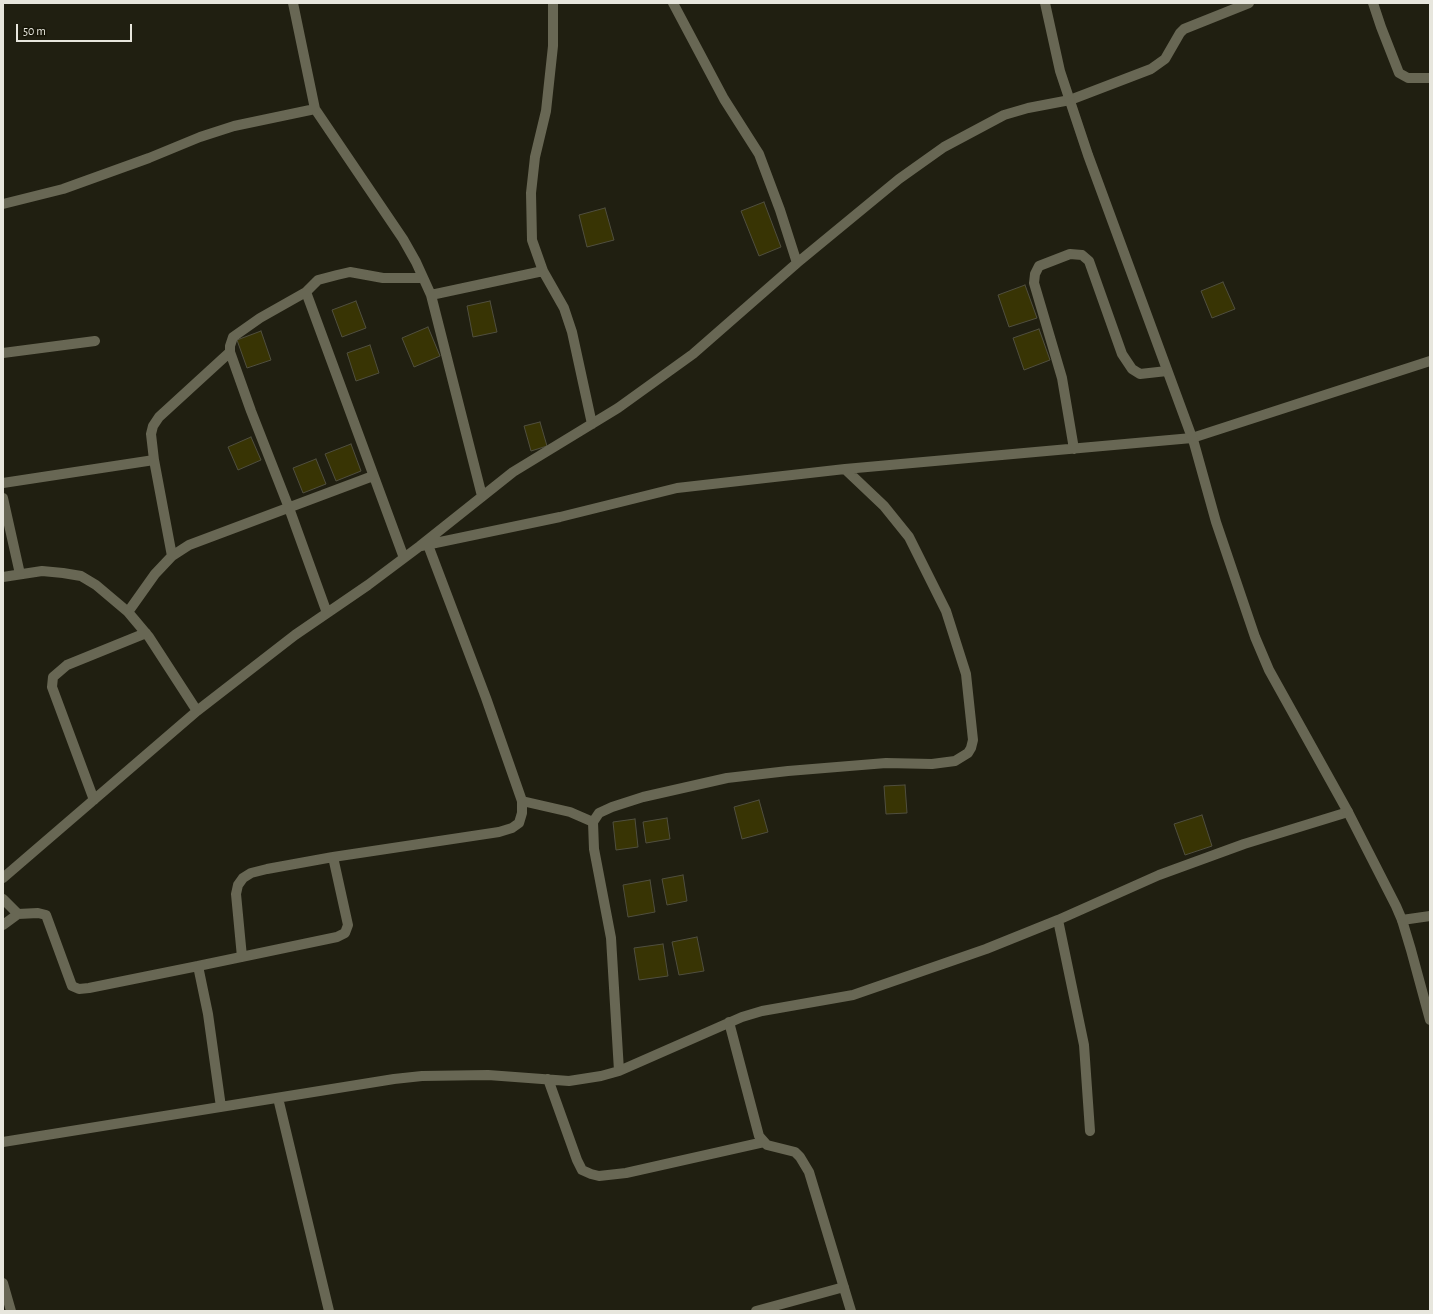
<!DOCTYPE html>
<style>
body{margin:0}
#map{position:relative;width:1433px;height:1314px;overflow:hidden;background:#201f11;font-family:"Alegreya Sans",sans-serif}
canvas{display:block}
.frame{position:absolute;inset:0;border:4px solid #e7e6dd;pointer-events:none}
.scale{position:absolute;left:16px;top:24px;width:116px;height:18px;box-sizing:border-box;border:2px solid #e7e6dd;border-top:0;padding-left:5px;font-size:12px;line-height:14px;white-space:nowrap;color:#e7e6dd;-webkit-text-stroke:3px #171608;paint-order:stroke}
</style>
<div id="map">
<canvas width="1433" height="1314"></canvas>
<div class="frame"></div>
<div class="scale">50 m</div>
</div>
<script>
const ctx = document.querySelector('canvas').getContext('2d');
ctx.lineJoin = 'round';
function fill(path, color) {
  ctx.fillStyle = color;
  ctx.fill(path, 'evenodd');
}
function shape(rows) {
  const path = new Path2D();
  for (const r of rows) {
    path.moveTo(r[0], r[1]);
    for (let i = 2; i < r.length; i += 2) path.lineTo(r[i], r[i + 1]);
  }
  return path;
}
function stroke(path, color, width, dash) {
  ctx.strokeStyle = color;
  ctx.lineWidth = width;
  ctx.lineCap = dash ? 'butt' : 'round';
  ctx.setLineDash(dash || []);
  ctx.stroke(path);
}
const building = shape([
 [764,202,781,247,759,256,741,211,764,202],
 [605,208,614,240,587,247,579,215,605,208],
 [1223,282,1235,309,1212,318,1201,291,1223,282],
 [1025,285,1037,318,1009,327,998,295,1025,285],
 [356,301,366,328,342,337,332,310,356,301],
 [490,301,497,332,473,337,467,306,490,301],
 [428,327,440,356,414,367,402,338,428,327],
 [1039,329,1050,360,1024,370,1013,338,1039,329],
 [261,331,271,360,247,368,237,340,261,331],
 [370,345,379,373,356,381,347,353,370,345],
 [540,422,547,446,531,451,524,426,540,422],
 [251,437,261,460,238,470,228,447,251,437],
 [351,444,361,471,336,481,325,454,351,444],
 [316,459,326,484,303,493,293,468,316,459],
 [905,785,907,813,886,814,884,786,905,785],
 [759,800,768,832,742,839,734,807,759,800],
 [1202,815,1212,846,1185,855,1174,824,1202,815],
 [667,818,670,839,646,843,643,822,667,818],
 [635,819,638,847,616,850,613,822,635,819],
 [683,875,687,901,667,905,662,879,683,875],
 [650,880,655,912,628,917,623,885,650,880],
 [697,937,704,971,679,975,672,942,697,937],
 [663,944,668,976,639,980,634,948,663,944]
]);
const minor = shape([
 [293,3,315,109,403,239,416,262,431,295,482,496],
 [553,3,553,46,546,111,535,157,531,193,532,240,543,271,564,308,572,332,592,424],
 [673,3,724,99,759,154,780,210,797,263],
 [1373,3,1381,27,1399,73,1408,78,1430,78],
 [3,204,63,189,149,158,200,137,234,126,315,109],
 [306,292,260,318,233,337,230,346,230,352,251,411,289,508,327,613],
 [431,295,543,271],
 [3,353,95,341],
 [1074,449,1062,378,1034,283,1035,274,1039,266,1070,254,1082,255,1089,261,1122,354,1132,369,1140,374,1167,371],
 [3,483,154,460],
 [3,498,20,574],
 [421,546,560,517,677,488,845,469,1192,438,1430,361],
 [172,556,154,460,151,434,153,426,159,417,230,352],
 [404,558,306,292,318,280,337,275,350,272,383,278,423,278],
 [3,577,42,571,63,573,81,576,96,585,128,612,149,637,197,711],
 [128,612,155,574,172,556,189,545,373,476],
 [94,800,52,687,53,677,67,665,146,633],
 [522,801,570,812,593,822],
 [3,878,197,711,295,635,368,585,420,546,513,472,618,408,693,354,797,263,899,179,944,147,1004,115,1028,108,1070,100,1151,69,1165,59,1180,33,1184,29,1249,3],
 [3,899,18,914,38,913,46,915,72,986,79,989,89,988,198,966],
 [1058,920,1084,1045,1090,1131],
 [1402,920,1430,916],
 [3,925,18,914],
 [242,957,236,894,238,885,243,878,251,873,267,869,333,857],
 [729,1022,759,1136,767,1145,795,1152,800,1157,809,1172,851,1311],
 [619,1071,611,938,594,849,593,822,599,813,612,807,643,797,727,778,788,771,886,763,932,764,955,761,968,753,971,748,973,740,966,674,946,611,909,537,884,506,845,469],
 [548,1079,577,1160,582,1170,591,1174,599,1176,626,1173,764,1142],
 [278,1098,329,1311],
 [221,1107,208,1014,198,966,337,937,345,933,348,925,333,857,499,832,512,828,519,823,522,813,522,801,486,698,428,545],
 [3,1142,394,1079,422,1076,488,1075,569,1081,601,1076,619,1071,742,1017,762,1011,853,995,986,949,1058,920,1159,875,1244,844,1348,812],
 [3,1283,11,1311],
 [756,1311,844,1287]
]);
const tertiary = shape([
 [1045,3,1060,71,1088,155,1194,443,1216,522,1255,637,1269,670,1348,812,1396,906,1402,920,1411,950,1430,1020]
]);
fill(building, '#383404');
stroke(building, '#504f3f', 1);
stroke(minor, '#686754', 10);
stroke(tertiary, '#686754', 10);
</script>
